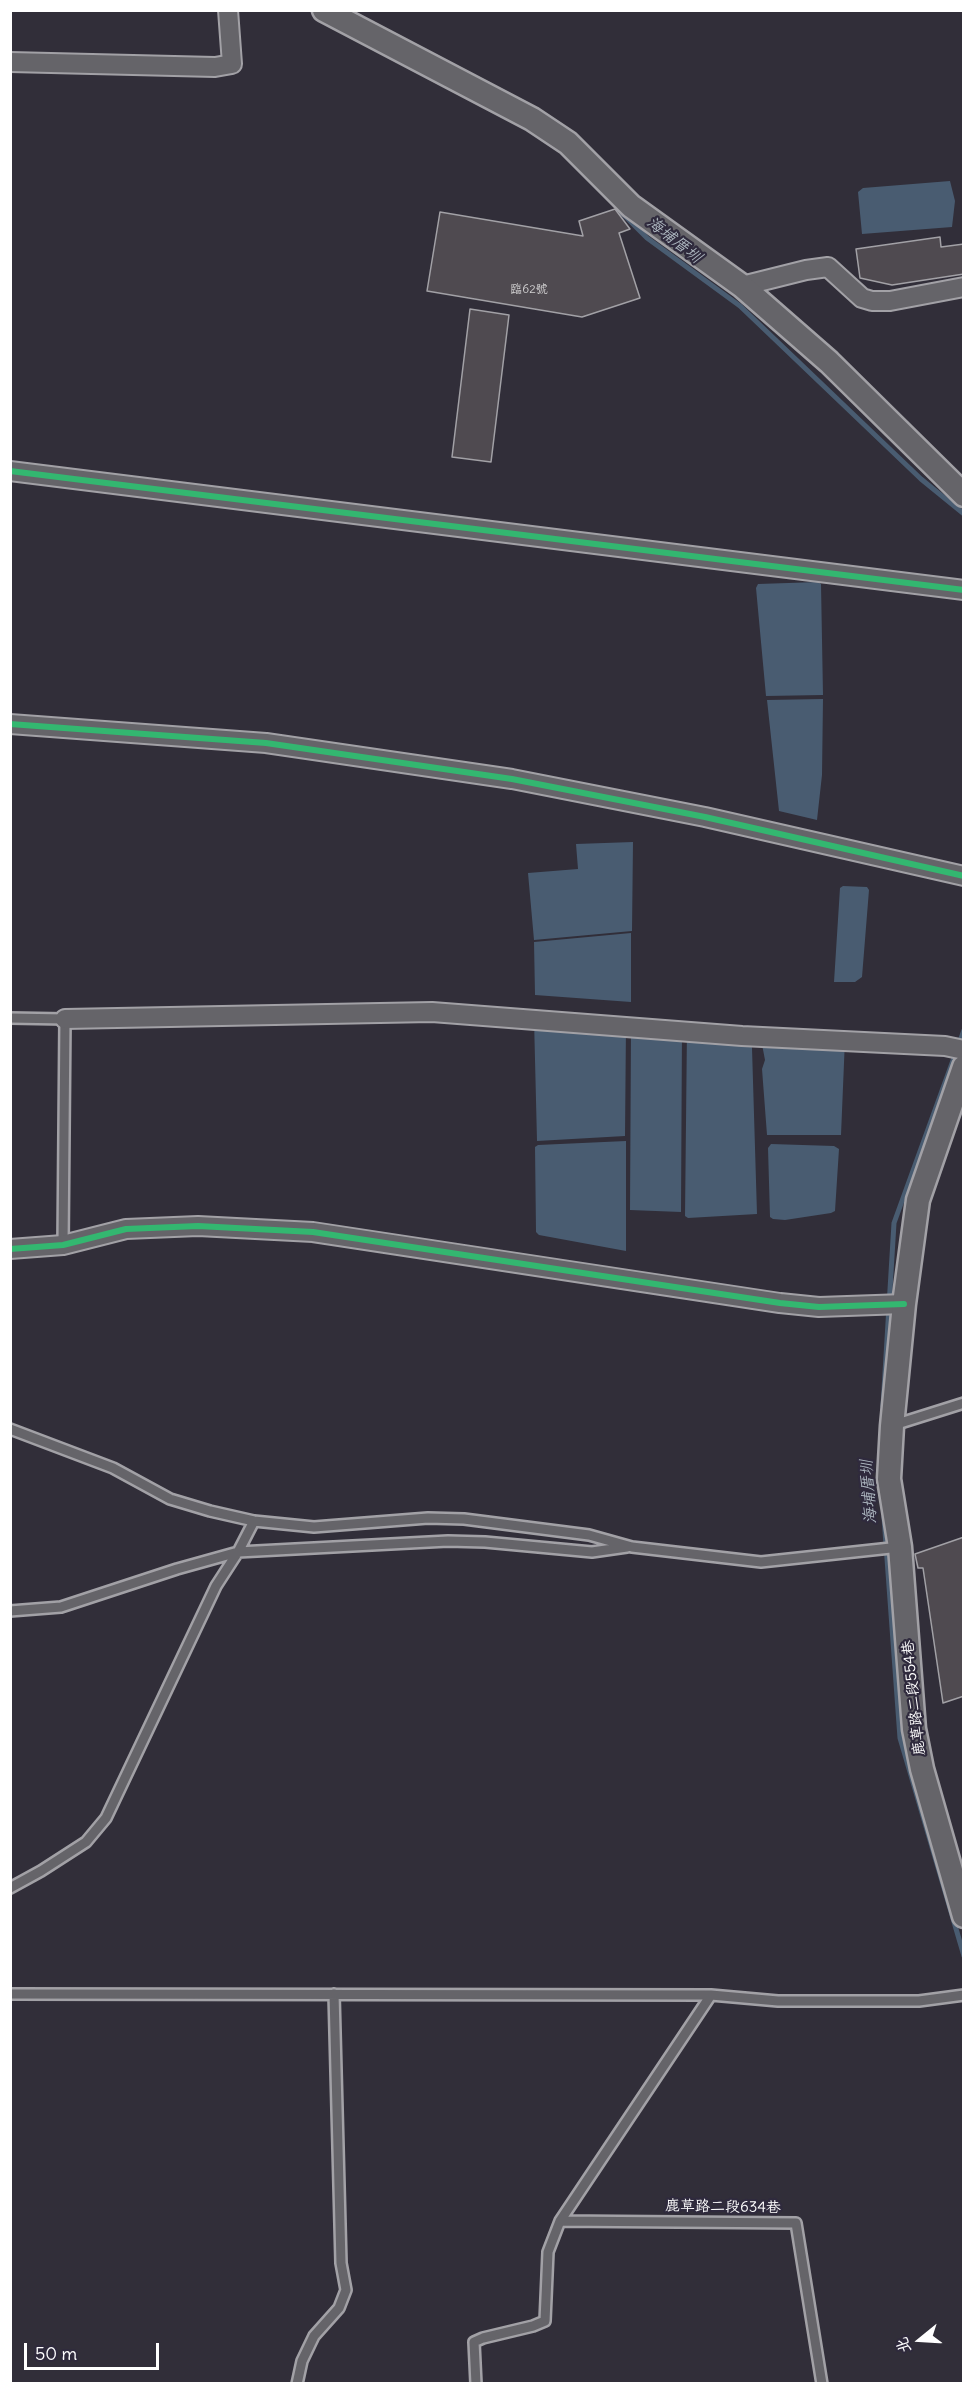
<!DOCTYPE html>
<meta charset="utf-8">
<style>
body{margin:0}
#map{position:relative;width:974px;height:2394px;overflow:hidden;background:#312e39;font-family:Delius,"LXGW WenKai TC",sans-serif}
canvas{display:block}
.frame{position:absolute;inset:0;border:12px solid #fff;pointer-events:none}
.north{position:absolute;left:890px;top:2310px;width:60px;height:60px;-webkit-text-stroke:4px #2f2a3d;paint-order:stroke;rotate:252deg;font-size:16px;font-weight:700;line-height:24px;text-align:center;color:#fff}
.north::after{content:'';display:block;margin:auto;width:21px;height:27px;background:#fff;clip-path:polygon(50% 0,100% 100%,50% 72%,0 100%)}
.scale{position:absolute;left:24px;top:2343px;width:135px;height:27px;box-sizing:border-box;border:3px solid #fff;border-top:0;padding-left:8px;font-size:18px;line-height:21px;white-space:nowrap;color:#fff;-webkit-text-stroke:4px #2f2a3d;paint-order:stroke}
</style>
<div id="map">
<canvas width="974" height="2394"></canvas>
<div class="frame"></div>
<div class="north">北</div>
<div class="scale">50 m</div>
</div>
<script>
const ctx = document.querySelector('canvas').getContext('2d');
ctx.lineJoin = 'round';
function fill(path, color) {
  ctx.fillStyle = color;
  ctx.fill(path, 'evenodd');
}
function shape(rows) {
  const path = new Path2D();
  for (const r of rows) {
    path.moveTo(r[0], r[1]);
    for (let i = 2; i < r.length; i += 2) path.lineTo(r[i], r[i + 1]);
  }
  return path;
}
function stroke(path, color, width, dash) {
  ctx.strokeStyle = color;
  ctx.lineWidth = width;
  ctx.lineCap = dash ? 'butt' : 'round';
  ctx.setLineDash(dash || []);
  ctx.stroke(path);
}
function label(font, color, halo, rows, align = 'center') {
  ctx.font = font + ' Delius,"LXGW WenKai TC",sans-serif';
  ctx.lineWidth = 4.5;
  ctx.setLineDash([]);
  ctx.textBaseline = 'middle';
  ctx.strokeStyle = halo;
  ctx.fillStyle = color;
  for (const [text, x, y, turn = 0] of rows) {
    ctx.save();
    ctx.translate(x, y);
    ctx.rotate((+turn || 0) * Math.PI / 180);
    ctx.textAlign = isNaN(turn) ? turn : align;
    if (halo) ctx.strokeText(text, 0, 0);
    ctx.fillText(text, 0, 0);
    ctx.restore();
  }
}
const water = shape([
 [950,181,955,201,952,227,862,234,858,192,863,188],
 [818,582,821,584,823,695,766,696,756,588,758,584],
 [823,699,822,775,817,820,779,811,767,700],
 [633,842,632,931,534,940,528,873,578,869,576,844],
 [843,886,867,887,869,890,862,977,855,982,834,982,840,888],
 [631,933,631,1002,535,995,534,942],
 [534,1019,626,1025,625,1136,537,1141],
 [682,1028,681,1212,630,1210,631,1029],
 [687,1028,748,1031,752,1048,757,1214,688,1218,685,1216],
 [760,1034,845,1039,841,1135,767,1135,762,1069,765,1060],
 [626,1141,626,1251,539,1235,536,1232,535,1147,538,1145],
 [771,1144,834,1146,839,1149,835,1211,831,1213,785,1220,773,1219,770,1217,768,1148]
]);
const stream = shape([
 [622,213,647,238,740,306,921,479,964,514],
 [883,1406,894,1223,964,1030],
 [884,1517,900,1738,964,1956]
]);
const building = shape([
 [615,209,630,229,619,233,640,298,582,317,427,291,440,212,583,236,579,221,615,209],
 [940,237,941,247,964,244,964,274,892,285,860,278,856,249,940,237],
 [470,309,509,315,491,462,452,457,470,309],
 [964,1537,964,1696,943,1703,923,1568,918,1568,915,1554,964,1537]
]);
const service = shape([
 [10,1018,65,1019,63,1245],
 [894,1425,964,1403],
 [10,1429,113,1468,170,1499,210,1511,254,1521,314,1527,428,1518,464,1519,589,1535,632,1547,761,1562,900,1547],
 [10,1611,61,1607,177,1569,238,1552,448,1541,485,1542,592,1552,627,1547],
 [10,1888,41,1871,86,1842,106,1818,216,1586,238,1552,254,1521],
 [10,1994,711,1995,778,2001,919,2001,964,1995],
 [560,2221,796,2223,822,2384],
 [297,2384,302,2361,314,2336,339,2308,346,2290,341,2263,334,1994],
 [476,2384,474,2342,483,2338,533,2326,545,2321,548,2252,560,2221,711,1995]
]);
const minor = shape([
 [10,62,215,67,232,64,228,10],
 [742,286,806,270,828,267,862,298,872,301,890,301,964,287],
 [10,471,964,590],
 [10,724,266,743,512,779,705,817,964,876],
 [65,1019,432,1012,742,1036,945,1046,964,1050],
 [10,1249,63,1245,126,1229,198,1226,313,1232,780,1303,819,1307,904,1304]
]);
const tertiary = shape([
 [324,10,532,119,568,143,631,206,742,286,829,362,964,495],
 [964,1067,918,1200,904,1304,892,1426,889,1479,900,1547,914,1729,922,1769,964,1916]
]);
const cycleway = shape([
 [10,471,964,590],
 [10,724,266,743,512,779,705,817,964,876],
 [10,1249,63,1245,126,1229,198,1226,313,1232,780,1303,819,1307,904,1304]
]);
const numberNames = [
 ["臨62號",529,290]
];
const streetNames = [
 ["鹿草路二段554巷",914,1698,-96],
 ["鹿草路二段634巷",723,2207,1]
];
const waterNames = [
 ["海埔厝圳",674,240,38],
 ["海埔厝圳",869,1492,-94]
];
fill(water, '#495c71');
stroke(stream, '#495c71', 5);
fill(building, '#4f4a50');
stroke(building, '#a2a1a6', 1.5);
stroke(service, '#a2a1a6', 14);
stroke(minor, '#a2a1a6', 22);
stroke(tertiary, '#a2a1a6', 27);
stroke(service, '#656469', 9);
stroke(minor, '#656469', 18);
stroke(tertiary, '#656469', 22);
stroke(cycleway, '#33b770', 6);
label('12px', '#d3d2d3', null, numberNames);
label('15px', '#fff', '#2f2a3d', streetNames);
label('italic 16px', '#aeb8c1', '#2f2a3d', waterNames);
</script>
